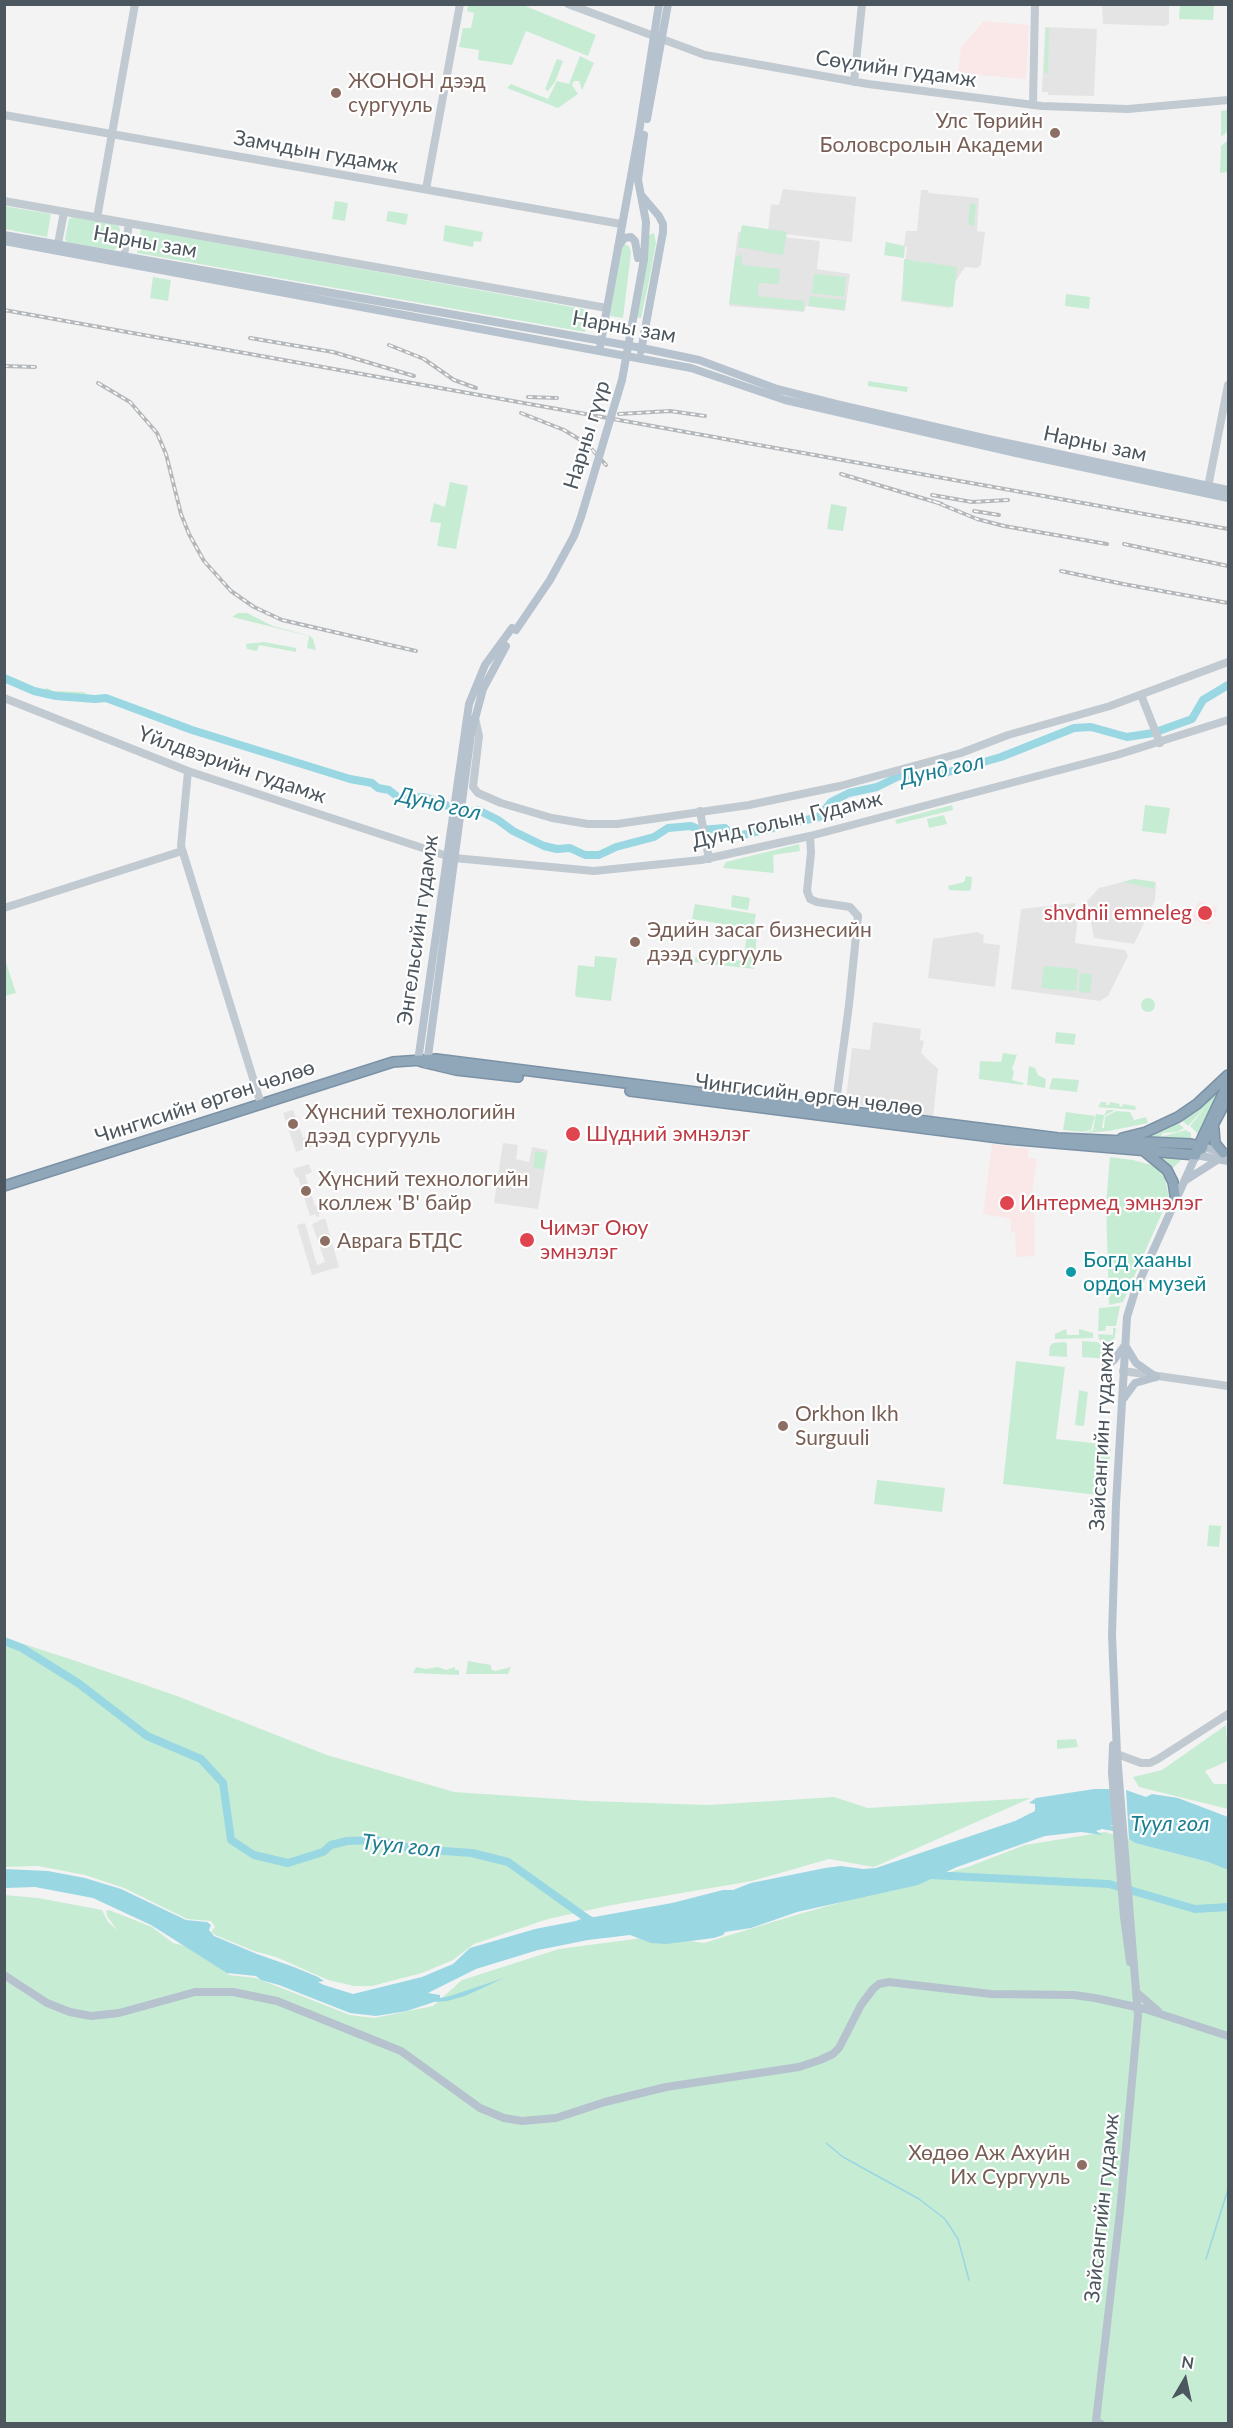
<!DOCTYPE html>
<meta charset="utf-8">
<style>
body{margin:0}
#map{position:relative;width:1233px;height:2428px;overflow:hidden;background:#f4f3f3;font-family:Lato,sans-serif}
canvas{display:block}
.frame{position:absolute;inset:0;border:6px solid #4c565e;pointer-events:none}
.north{position:absolute;left:1155px;top:2350px;width:60px;height:60px;-webkit-text-stroke:4px #fff;paint-order:stroke;rotate:9deg;font-size:16px;font-weight:700;line-height:24px;text-align:center;color:#4c565e}
.north::after{content:'';display:block;margin:auto;width:21px;height:27px;background:#4c565e;clip-path:polygon(50% 0,100% 100%,50% 72%,0 100%)}
</style>
<div id="map">
<canvas width="1233" height="2428"></canvas>
<div class="frame"></div>
<div class="north">N</div>
</div>
<script>
const ctx = document.querySelector('canvas').getContext('2d');
ctx.lineJoin = 'round';
function fill(path, color) {
  ctx.fillStyle = color;
  ctx.fill(path, 'evenodd');
}
function shape(rows) {
  const path = new Path2D();
  for (const r of rows) {
    if (r.length === 3) {
      path.moveTo(r[0] + r[2], r[1]);
      path.arc(r[0], r[1], r[2], 0, 2 * Math.PI);
      continue;
    }
    path.moveTo(r[0], r[1]);
    for (let i = 2; i < r.length; i += 2) path.lineTo(r[i], r[i + 1]);
  }
  return path;
}
function stroke(path, color, width, dash) {
  ctx.strokeStyle = color;
  ctx.lineWidth = width;
  ctx.lineCap = dash ? 'butt' : 'round';
  ctx.setLineDash(dash || []);
  ctx.stroke(path);
}
function label(font, color, halo, rows, align = 'center') {
  ctx.font = font + ' Lato,sans-serif';
  ctx.lineWidth = 4.5;
  ctx.setLineDash([]);
  ctx.textBaseline = 'middle';
  ctx.strokeStyle = halo;
  ctx.fillStyle = color;
  for (const [text, x, y, turn = 0] of rows) {
    ctx.save();
    ctx.translate(x, y);
    ctx.rotate((+turn || 0) * Math.PI / 180);
    ctx.textAlign = isNaN(turn) ? turn : align;
    if (halo) ctx.strokeText(text, 0, 0);
    ctx.fillText(text, 0, 0);
    ctx.restore();
  }
}
const education = shape([
 [1102,5,1169,5,1169,23,1166,26,1103,24],
 [1045,27,1097,29,1094,96,1048,95,1048,92,1042,92],
 [783,189,856,197,852,242,768,232,771,204,779,205],
 [921,190,928,190,929,193,979,198,977,231,985,232,981,265,977,268,965,267,953,285,950,308,901,301,907,247,904,246,906,231,917,231],
 [738,232,820,241,817,269,850,274,845,311,806,306,804,312,729,306],
 [1134,879,1156,882,1155,900,1134,944,1094,938,1087,901,1099,888],
 [1075,903,1077,927,1075,943,1125,950,1128,956,1108,996,1100,1001,1011,989,1021,909],
 [977,932,984,935,983,943,1000,945,995,987,928,978,933,939],
 [873,1022,921,1029,920,1040,924,1041,921,1053,938,1069,933,1118,869,1108,846,1099,852,1048,870,1050],
 [293,1110,303,1138,309,1136,313,1146,296,1152,283,1113],
 [503,1143,518,1145,516,1159,529,1162,532,1147,548,1150,538,1209,494,1203],
 [309,1164,312,1172,305,1175,315,1206,321,1205,323,1212,319,1213,319,1217,317,1217,315,1214,310,1216,298,1177,296,1177,293,1169],
 [325,1218,339,1267,312,1275,297,1225,305,1223,317,1265,325,1262,312,1224]
]);
const medical = shape([
 [984,21,1029,25,1026,79,958,73,961,47],
 [1198,902,1204,902,1204,905,1217,907,1216,916,1211,916,1210,925,1192,919],
 [992,1144,1029,1149,1028,1158,1037,1159,1030,1207,1034,1208,1035,1256,1016,1257,1015,1232,1011,1232,1011,1219,983,1214]
]);
const green = shape([
 [468,5,523,5,596,35,588,56,526,31,512,65,478,60,479,50,459,47,463,28,471,28,474,13,467,11],
 [1180,5,1214,5,1213,20,1179,19],
 [1046,28,1049,28,1048,73,1044,73],
 [580,56,594,63,582,90,579,81,574,81,572,85,578,94,558,108,507,88,511,84,548,99,557,81,569,84],
 [557,59,563,61,555,82,548,91,545,89],
 [1227,110,1228,131,1221,137,1221,111],
 [1228,140,1227,172,1220,173,1221,146],
 [335,201,348,203,345,221,332,219],
 [970,203,976,204,974,226,968,225],
 [4,206,51,214,47,237,5,229],
 [388,211,408,214,406,225,386,221],
 [72,217,118,225,120,229,117,248,113,250,67,242,65,239,69,219],
 [445,225,483,232,481,242,474,241,473,247,443,241],
 [742,225,787,232,783,255,738,247],
 [141,229,589,310,585,332,137,253],
 [654,233,656,243,650,276,641,318,635,317,649,235],
 [886,242,905,246,904,258,884,255],
 [624,244,629,246,631,253,623,318,610,316,619,253],
 [742,254,742,265,780,269,779,284,759,283,758,296,804,301,804,311,729,304,735,258],
 [904,259,957,267,953,307,902,300],
 [814,274,846,277,844,297,812,293],
 [153,277,171,280,168,301,150,298],
 [1066,294,1090,297,1089,309,1065,306],
 [810,296,827,298,827,300,828,298,846,300,844,310,808,306],
 [868,381,908,387,907,392,868,386],
 [450,482,468,486,456,549,437,546,441,523,430,522,434,503,445,507],
 [831,504,847,507,843,531,827,529],
 [238,613,247,613,273,626,310,636,313,639,316,650,307,648,309,636,232,617],
 [264,642,296,648,296,652,259,645,257,651,247,649,246,644],
 [47,688,53,691,83,692,89,695,73,696,41,691],
 [952,805,953,810,897,824,895,820],
 [1145,805,1170,808,1166,834,1142,831],
 [944,815,947,824,929,828,927,819],
 [799,844,800,851,773,855,774,873,723,868,726,862],
 [966,876,972,877,971,889,969,891,949,890,948,886,964,882],
 [1134,879,1155,882,1154,889,1123,882],
 [732,895,750,898,748,910,731,907],
 [695,904,756,914,753,929,692,919],
 [747,930,757,931,754,969,694,962,696,956,744,961],
 [4,956,16,993,5,996,4,996],
 [595,956,617,958,611,1001,577,997,575,995,578,965,594,967],
 [1044,966,1078,969,1076,991,1041,988],
 [1080,973,1092,974,1090,993,1079,992],
 [1148,1005,7],
 [1056,1032,1076,1034,1074,1045,1055,1043],
 [1003,1053,1017,1055,1012,1069,1014,1072,1012,1080,1024,1083,1022,1085,979,1079,980,1061,1001,1062],
 [1029,1066,1035,1068,1038,1075,1046,1079,1045,1088,1027,1085],
 [1054,1078,1079,1080,1077,1092,1049,1089,1052,1079],
 [1220,1089,1220,1090,1198,1134,1190,1126,1208,1104,1188,1126,1182,1120],
 [1101,1102,1106,1102,1106,1105,1109,1105,1110,1102,1120,1104,1119,1106,1122,1107,1123,1104,1135,1106,1136,1110,1098,1107],
 [1107,1110,1115,1110,1104,1116,1102,1128,1104,1128,1105,1117,1116,1111,1130,1112,1134,1120,1105,1128,1146,1117,1148,1123,1109,1131,1084,1133,1098,1129,1093,1130,1096,1114,1104,1115],
 [1066,1112,1095,1116,1091,1130,1083,1132,1063,1130],
 [1178,1123,1184,1128,1177,1132,1163,1133,1160,1137,1186,1130,1191,1133,1191,1138,1146,1139],
 [535,1151,546,1153,544,1169,533,1168],
 [1110,1157,1133,1160,1155,1166,1165,1179,1169,1197,1123,1302,1109,1305,1106,1204],
 [1159,1157,1160,1157,1183,1158,1171,1170],
 [1120,1306,1116,1326,1106,1326,1105,1331,1098,1331,1099,1308],
 [1113,1328,1116,1328,1113,1349,1110,1349,1099,1339,1098,1334,1113,1335],
 [1066,1329,1067,1335,1079,1335,1079,1329,1093,1333,1093,1338,1055,1339,1055,1334],
 [1082,1341,1097,1342,1107,1350,1108,1359,1082,1357],
 [1065,1342,1067,1344,1067,1357,1049,1356,1050,1346,1053,1343],
 [1016,1361,1065,1367,1056,1439,1111,1445,1106,1496,1003,1484],
 [1079,1390,1088,1392,1084,1426,1075,1425],
 [877,1480,945,1488,942,1512,874,1504],
 [1209,1525,1221,1526,1219,1547,1207,1546],
 [5,1638,73,1660,177,1696,327,1755,454,1792,589,1801,709,1805,834,1797,868,1808,1031,1798,874,1867,829,1859,752,1881,612,1905,548,1919,474,1944,453,1960,422,1973,372,1986,354,1986,328,1980,276,1957,254,1951,215,1935,211,1932,215,1927,211,1921,187,1919,124,1888,85,1875,38,1866,5,1867],
 [468,1661,491,1665,491,1669,495,1671,511,1667,508,1674,466,1674],
 [416,1667,426,1669,438,1667,446,1670,455,1667,455,1670,459,1670,459,1675,413,1673],
 [1226,1725,1228,1761,1205,1771,1214,1784,1228,1784,1228,1809,1139,1787,1133,1777,1162,1770],
 [1076,1739,1078,1747,1057,1749,1057,1740],
 [1105,1832,1129,1839,1135,1843,1208,1862,1228,1870,1228,2423,5,2424,5,1895,38,1898,102,1910,108,1922,117,1930,107,1916,106,1911,109,1910,152,1927,173,1943,185,1946,223,1965,229,1975,256,1978,350,2015,374,2018,433,2006,462,1980,559,1949,657,1936,704,1943,799,1914,968,1867,1025,1845]
]);
const water = shape([
 [1094,1789,1114,1789,1117,1825,1110,1825,1117,1828,1113,1831,1102,1829,1096,1831,1103,1835,1081,1832,1045,1836,957,1867,918,1885,797,1912,751,1928,725,1932,723,1935,714,1938,666,1944,651,1943,630,1935,588,1940,538,1950,476,1969,428,1993,440,1995,440,1998,450,1996,504,1978,465,1996,447,2001,434,2002,407,2011,376,2016,350,2013,279,1985,261,1980,256,1976,227,1973,151,1925,93,1898,35,1887,5,1888,5,1869,48,1871,85,1878,121,1889,186,1920,207,1922,211,1925,209,1930,214,1936,257,1954,294,1967,318,1977,324,1981,318,1982,324,1985,353,1994,422,1977,453,1964,470,1948,535,1929,576,1921,588,1916,594,1917,672,1903,723,1890,733,1890,751,1883,825,1868,841,1866,863,1869,876,1868,1015,1821,1035,1811,1035,1804,1029,1803,1036,1798],
 [1126,1790,1146,1797,1152,1794,1178,1798,1228,1817,1228,1870,1208,1862,1135,1843,1129,1839]
]);
const stream = shape([
 [826,2143,843,2157,919,2199,945,2219,958,2239,969,2280],
 [1206,2259,1228,2189]
]);
const river = shape([
 [4,678,34,691,56,696,95,699,106,698,192,730,350,779,372,783,378,788,389,790,399,798,424,797,440,802,463,814,478,810,498,820,513,831,544,846,557,849,570,848,585,855,599,855,616,847,654,837,668,828,691,826,700,830,725,828,731,834,738,836,819,817,831,802,849,793,877,787,899,776,945,773,1001,757,1074,728,1091,727,1127,737,1153,733,1192,719,1203,700,1228,685],
 [4,1641,22,1648,78,1683,147,1736,201,1759,223,1783,231,1840,254,1855,288,1863,323,1852,331,1845,347,1841,375,1840,415,1849,472,1853,508,1862,592,1922],
 [931,1875,1109,1884,1195,1909,1228,1907]
]);
const secondary = shape([
 [568,4,705,55,868,84,1042,106,1128,109,1228,100],
 [854,82,862,4],
 [1033,105,1035,4],
 [4,115,621,224],
 [426,189,460,4],
 [4,201,607,308],
 [97,218,135,4],
 [57,249,64,212],
 [123,261,129,224],
 [1207,492,1228,385],
 [1141,695,1160,743],
 [4,698,188,771,447,856],
 [475,718,479,736,473,787,478,793,501,803,552,818,588,824,617,824,749,805,840,786,961,753,1008,735,1110,706,1228,662],
 [188,771,181,846,261,1104],
 [700,811,709,859],
 [810,836,811,853,807,891,810,899,817,902,850,907,858,916,849,1005,835,1110],
 [454,858,594,871,701,860,810,836,1117,755,1228,720],
 [4,908,182,851],
 [1123,1371,1228,1386],
 [1117,1754,1141,1763,1150,1763,1158,1759,1228,1714]
]);
const primary = shape([
 [647,119,668,4],
 [4,235,642,348,699,360,777,389,836,404,988,439,1228,490],
 [4,241,691,368,785,400,1016,453,1228,498],
 [618,247,624,238,631,237,635,241,638,258],
 [644,259,646,222,638,180,644,135],
 [600,347,639,132,659,4],
 [641,351,663,232,663,224,659,216,642,196],
 [418,1061,469,704,485,665,512,628],
 [427,1064,471,734,483,689,506,646],
 [1203,1147,1228,1154],
 [1186,1180,1219,1159],
 [1106,1366,1114,1360,1125,1345,1136,1363,1156,1377],
 [1124,1398,1135,1383,1156,1377],
 [1113,1745,1112,1773,1124,1917,1130,1962],
 [4,1975,47,2003,70,2012,91,2016,119,2013,195,1992,233,1992,277,2001,401,2051,480,2108,504,2118,522,2121,556,2118,605,2102,666,2087,799,2067,820,2060,833,2054,839,2048,861,2005,873,1989,879,1984,889,1982,991,1994,1074,1995,1095,1998,1145,2009,1228,2036],
 [1136,1992,1158,2011],
 [1101,2424,1096,2421,1120,2212,1138,2016,1117,1754,1112,1635,1116,1504,1127,1317,1135,1291,1196,1155,1228,1161]
]);
const highway = shape([
 [422,1062,456,1070,518,1077],
 [630,1091,1007,1139,1196,1155],
 [1214,1129,1215,1143,1223,1153],
 [1122,1138,1146,1132,1178,1117,1197,1104,1228,1075],
 [1197,1149,1228,1083],
 [1200,1150,1228,1097],
 [1144,1151,1167,1170,1173,1182,1176,1201],
 [4,1186,393,1062,436,1059,1058,1138,1191,1144,1203,1147]
]);
const rail = shape([
 [4,310,1228,529],
 [250,338,333,352,414,376],
 [389,345,424,359,454,380,476,388],
 [4,366,35,367],
 [98,383,130,402,157,433,166,454,181,514,189,534,204,561,231,591,254,607,282,620,416,651],
 [528,397,557,398],
 [521,413,564,430,587,444,606,465],
 [619,414,670,411,705,416],
 [841,474,942,504],
 [932,495,972,502,1008,500],
 [933,501,977,519,1004,526,1107,544],
 [974,511,999,515],
 [1124,544,1228,566],
 [1061,571,1123,584,1228,603]
]);
const primaryBridge = shape([
 [516,630,550,580,574,536,581,517,622,380,644,259]
]);
const markers = [
 [336,93,6,"#8d6e63"],
 [1055,133,6,"#8d6e63"],
 [1205,913,8,"#e0444e"],
 [635,942,6,"#8d6e63"],
 [293,1124,6,"#8d6e63"],
 [573,1134,8,"#e0444e"],
 [306,1191,6,"#8d6e63"],
 [1007,1203,8,"#e0444e"],
 [527,1240,8,"#e0444e"],
 [325,1241,6,"#8d6e63"],
 [1071,1272,6,"#0f9aa8"],
 [783,1426,6,"#8d6e63"],
 [1082,2165,6,"#8d6e63"]
];
const streetNames = [
 ["Сөүлийн гудамж",896,69,8],
 ["Замчдын гудамж",316,152,10],
 ["Нарны зам",145,242,10],
 ["Нарны зам",624,327,10],
 ["Нарны гүүр",587,435,-73],
 ["Нарны зам",1095,444,12],
 ["Yйлдвэрийн гудамж",232,765,19],
 ["Дунд голын Гудамж",787,820,-13],
 ["Энгельсийн гудамж",418,930,-82],
 ["Чингисийн өргөн чөлөө",809,1095,7],
 ["Чингисийн өргөн чөлөө",205,1102,-18],
 ["Зайсангийн гудамж",1102,1436,-87],
 ["Зайсангийн гудамж",1102,2208,-84]
];
const educationNames = [
 ["ЖОНОН дээд",348,81],
 ["сургууль",348,105],
 ["Улс Төрийн",1043,121,"right"],
 ["Боловсролын Академи",1043,145,"right"],
 ["Эдийн засаг бизнесийн",647,930],
 ["дээд сургууль",647,954],
 ["Хүнсний технологийн",305,1112],
 ["дээд сургууль",305,1136],
 ["Хүнсний технологийн",318,1179],
 ["коллеж 'B' байр",318,1203],
 ["Аврага БТДС",337,1241],
 ["Orkhon Ikh",795,1414],
 ["Surguuli",795,1438],
 ["Хөдөө Аж Ахуйн",1070,2153,"right"],
 ["Их Сургууль",1070,2177,"right"]
];
const healthNames = [
 ["shvdnii emneleg",1192,913,"right"],
 ["Шүдний эмнэлэг",586,1134],
 ["Интермед эмнэлэг",1020,1203],
 ["Чимэг Оюу",540,1228],
 ["эмнэлэг",540,1252]
];
const cultureNames = [
 ["Богд хааны",1083,1260],
 ["ордон музей",1083,1284]
];
const waterNames = [
 ["Дунд гол",942,770,-12],
 ["Дунд гол",439,804,13],
 ["Туул гол",1170,1824],
 ["Туул гол",401,1846,6]
];
fill(education, '#e5e4e4');
fill(medical, '#f9e8e7');
fill(green, '#c7ecd4');
fill(water, '#99d7e3');
stroke(stream, '#99d7e3', 1.5);
stroke(river, '#99d7e3', 8);
stroke(highway, '#7b92a6', 12);
stroke(secondary, '#c1c9d1', 8);
stroke(primary, '#b6c2cd', 8);
stroke(highway, '#90a7ba', 9);
stroke(rail, '#b5b8bb', 4);
stroke(rail, '#fff', 1.5, [4.5]);
stroke(primaryBridge, '#b6c2cd', 8);
for (const [x, y, r, color] of markers) {
  const dot = new Path2D();
  dot.arc(x, y, r, 0, 2 * Math.PI);
  ctx.fillStyle = color;
  ctx.fill(dot);
  stroke(dot, '#fff', 2);
}
label('21px', '#4c565e', '#fff', streetNames);
label('21px', '#785e54', '#fff', educationNames, 'left');
label('21px', '#be3a42', '#fff', healthNames, 'left');
label('21px', '#0d838f', '#fff', cultureNames, 'left');
label('italic 22px', '#1c7e91', '#fff', waterNames);
</script>
